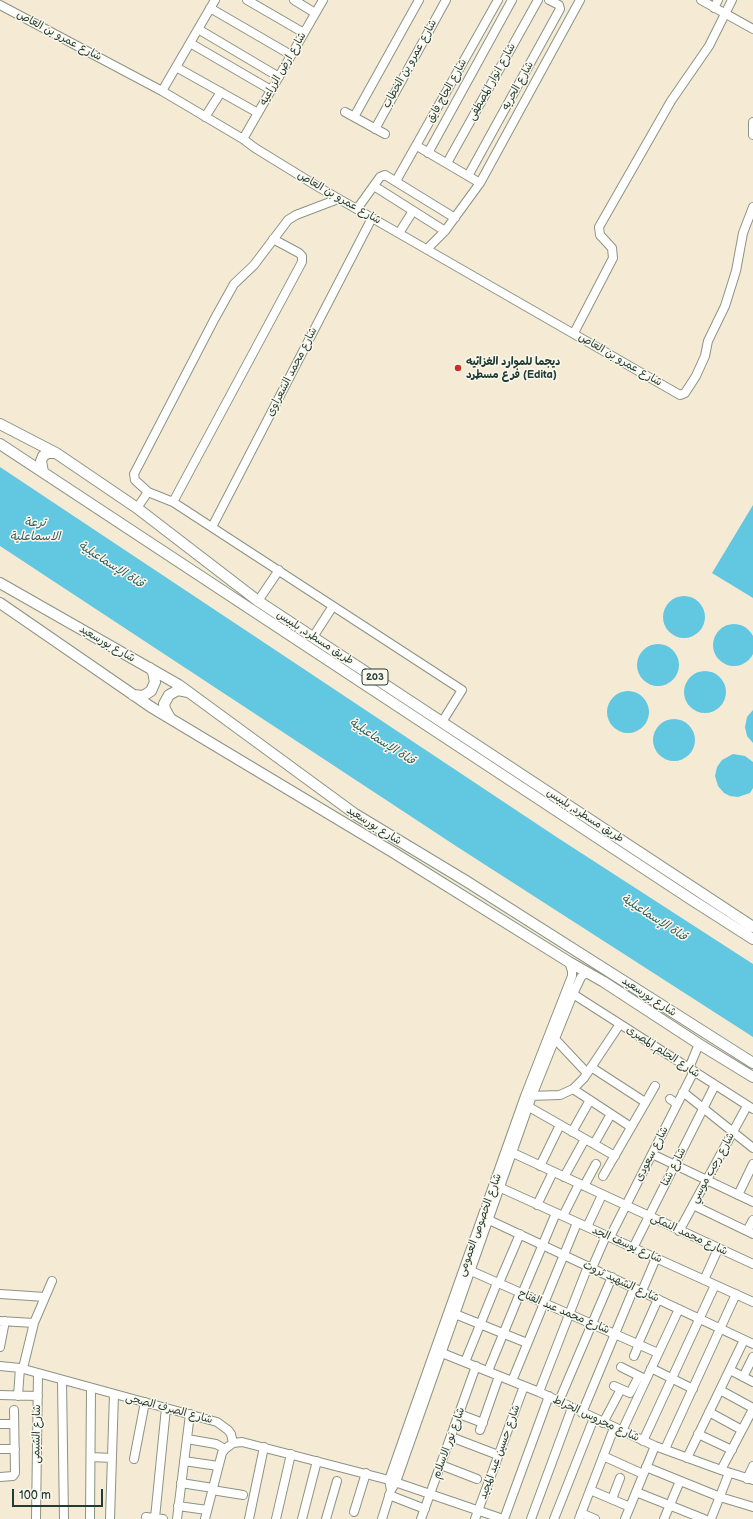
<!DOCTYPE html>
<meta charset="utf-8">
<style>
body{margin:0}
#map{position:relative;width:753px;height:1519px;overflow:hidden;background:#f5ebd5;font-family:"Balsamiq Sans",sans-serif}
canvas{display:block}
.scale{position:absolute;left:12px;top:1489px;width:91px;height:18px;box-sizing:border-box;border:2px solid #1f3d34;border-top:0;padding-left:5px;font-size:12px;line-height:14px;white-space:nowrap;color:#1f3d34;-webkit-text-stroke:3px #fbf7ec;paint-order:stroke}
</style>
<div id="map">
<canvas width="753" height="1519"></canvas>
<div class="scale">100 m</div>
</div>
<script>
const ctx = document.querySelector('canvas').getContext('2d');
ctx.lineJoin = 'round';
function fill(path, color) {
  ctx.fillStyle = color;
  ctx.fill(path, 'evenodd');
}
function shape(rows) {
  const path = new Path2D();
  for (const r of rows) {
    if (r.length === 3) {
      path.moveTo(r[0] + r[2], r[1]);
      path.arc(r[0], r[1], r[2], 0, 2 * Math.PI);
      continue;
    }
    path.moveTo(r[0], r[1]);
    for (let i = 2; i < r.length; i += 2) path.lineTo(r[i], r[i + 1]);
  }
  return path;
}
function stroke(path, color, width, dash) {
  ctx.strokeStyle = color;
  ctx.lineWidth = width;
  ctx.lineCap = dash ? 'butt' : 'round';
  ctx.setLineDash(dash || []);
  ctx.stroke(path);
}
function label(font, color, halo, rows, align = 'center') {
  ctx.font = font + ' "Balsamiq Sans","Playpen Sans Arabic",sans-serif';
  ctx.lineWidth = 3;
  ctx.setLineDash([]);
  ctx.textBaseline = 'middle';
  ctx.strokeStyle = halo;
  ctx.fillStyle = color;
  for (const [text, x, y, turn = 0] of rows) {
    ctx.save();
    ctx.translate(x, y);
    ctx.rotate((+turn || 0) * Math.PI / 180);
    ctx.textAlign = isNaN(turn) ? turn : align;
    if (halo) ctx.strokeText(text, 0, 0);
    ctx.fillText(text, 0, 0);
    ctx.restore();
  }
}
const water = shape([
 [0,467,558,838,753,964,753,1037,459,848,0,546],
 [753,505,753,598,712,573],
 [684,617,21],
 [734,645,21],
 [658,665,21],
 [705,692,21],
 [628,712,21],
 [753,710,753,743,747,736,745,727,747,717],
 [674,740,21],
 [733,754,745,756,753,762,753,788,750,793,738,797,730,796,724,793,718,786,715,776,717,767,722,760]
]);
const minor = shape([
 [247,0,304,33],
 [294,0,315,13],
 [701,0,753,29],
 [0,5,162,91,243,139,255,148,320,188,680,395,685,393,696,376,705,356,708,341,725,306,736,271,743,233,753,207],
 [210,8,291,55],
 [714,8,718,0],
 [198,29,279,77],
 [190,43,271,90],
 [176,67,258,113],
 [162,91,215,0],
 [345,112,385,134],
 [205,117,221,92],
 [354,117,419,0],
 [753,122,753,135],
 [375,129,446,0],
 [243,139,323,0],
 [417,146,480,183],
 [428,153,512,0],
 [447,163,538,0],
 [468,176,560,9,559,5,549,0],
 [396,181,498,0],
 [374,186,445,231],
 [338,199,296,215,288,220,254,265,234,284,215,318,134,474,135,480,148,492,173,502,462,690,442,722],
 [357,209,380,177,385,175,455,218],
 [399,233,413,211],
 [427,249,445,231,480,183,580,0],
 [574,333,613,258,612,248,600,235,599,227,671,101,709,46,732,0],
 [173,502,302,262,302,256,299,253,273,239],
 [137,508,148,492],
 [212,527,372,218],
 [258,601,279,570],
 [313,637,333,606],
 [573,994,753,1109],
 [555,1039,587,1073],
 [591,1067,645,1102],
 [689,1068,699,1044],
 [573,1089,631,1127],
 [683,1092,753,1148],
 [528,1096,560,1095,573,1089,584,1078,620,1024],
 [670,1099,677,1104],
 [529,1107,615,1156],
 [572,1132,590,1100],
 [594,1144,611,1114],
 [513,1153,753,1264],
 [652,1154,753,1202],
 [540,1166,560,1125],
 [603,1176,655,1086],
 [564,1177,585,1139],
 [584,1186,596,1164],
 [501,1188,753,1302],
 [738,1195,753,1164],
 [537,1205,553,1172],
 [693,1205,753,1234],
 [563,1216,579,1184],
 [489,1220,753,1344],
 [587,1227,602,1195],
 [679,1231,747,1106],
 [747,1231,753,1220],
 [610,1237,694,1071],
 [633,1248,715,1085],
 [592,1268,606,1236],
 [471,1271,658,1353],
 [704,1280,718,1249],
 [499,1283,520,1234],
 [642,1291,656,1258],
 [0,1294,45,1297],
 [522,1294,556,1213],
 [455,1314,527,1343],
 [0,1321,34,1323],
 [638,1344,658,1299],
 [0,1347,5,1321],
 [442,1353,539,1392,655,1446,721,1470,753,1480],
 [634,1356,639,1344],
 [465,1362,497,1283],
 [0,1366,20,1368,217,1422,228,1430,231,1434,233,1443],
 [621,1367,643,1378],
 [23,1368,34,1323,52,1281],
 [651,1368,693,1389],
 [730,1370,753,1382],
 [488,1371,520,1293],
 [743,1377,753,1357],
 [62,1380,64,1519],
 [512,1381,577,1223],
 [614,1386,630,1393,639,1376],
 [720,1390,753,1408],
 [539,1392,588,1266],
 [0,1395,38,1396],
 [18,1396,20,1368],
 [559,1401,612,1277],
 [709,1412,742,1430],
 [582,1413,634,1288],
 [459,1414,483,1423],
 [603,1423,621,1389],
 [0,1424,14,1424],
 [480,1430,499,1376],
 [622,1431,679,1309],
 [698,1434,732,1450],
 [451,1437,498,1455],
 [187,1439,216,1444,225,1449],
 [643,1441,715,1285],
 [0,1449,15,1449],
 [665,1449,736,1294],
 [603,1456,643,1474],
 [91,1457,112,1458],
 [687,1458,744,1340],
 [134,1459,145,1402],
 [184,1461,218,1466],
 [441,1465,477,1479],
 [646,1467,720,1497,753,1507],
 [721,1470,753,1409],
 [0,1477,13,1476,15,1473,14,1410],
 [747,1479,753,1466],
 [181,1483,213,1488],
 [212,1490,243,1495],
 [391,1490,389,1480,410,1420,525,1096,572,976,572,971,569,962],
 [590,1490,630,1507],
 [636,1492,704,1519],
 [389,1495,425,1509],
 [612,1499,620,1478],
 [178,1506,207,1510],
 [354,1512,366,1473],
 [581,1513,595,1519],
 [146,1517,163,1519],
 [155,1518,166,1408],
 [36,1519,38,1373],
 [90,1519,91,1388],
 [110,1519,114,1394],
 [177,1519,190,1414],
 [205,1519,222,1453,225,1449,233,1443,242,1442,389,1480,503,1519],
 [249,1519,264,1447],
 [276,1519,291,1454],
 [302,1519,317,1461],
 [326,1519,337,1481],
 [382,1519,391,1490,396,1482,532,1096,573,994,581,977,587,972],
 [421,1519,476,1366],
 [475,1519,524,1386],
 [504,1519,549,1396],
 [531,1519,572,1408],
 [554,1519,594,1418],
 [579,1519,614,1428],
 [625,1519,655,1446],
 [664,1519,680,1481],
 [711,1519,729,1473]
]);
const major = shape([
 [0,424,56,453,137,508,258,601,753,927],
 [0,444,689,898,753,939],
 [43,472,41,461,43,456,48,453,56,453],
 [0,583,179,685,355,814,466,881,753,1063],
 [0,603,151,707,391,851,569,962,604,982,699,1044,753,1077],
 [133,695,143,696,151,691,155,682,153,672,150,668],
 [170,718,165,709,164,704,169,695,178,690,188,692]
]);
const markers = [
 [458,368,4,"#c8321e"]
];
const shields = [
 [375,677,26]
];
const shieldNames = [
 ["203",375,677]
];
const streetNames = [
 ["شارع عمرو بن العاص",59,36,28],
 ["شارع عمرو بن الخطاب",410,64,-61],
 ["شارع ارض الزراعيه",283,69,-60],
 ["شارع انوار المصطفى",492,82,-61],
 ["شارع الحريه",518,86,-61],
 ["شارع الحاج فايق",447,91,-61],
 ["شارع عمرو بن العاص",339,198,30],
 ["شارع عمرو بن العاص",620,360,30],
 ["شارع محمد الشعراوى",292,372,-63],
 ["طريق مسطرد, بلبيس",315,638,33],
 ["شارع بورسعيد",107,644,30],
 ["طريق مسطرد, بلبيس",585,816,33],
 ["شارع بورسعيد",374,826,32],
 ["شارع بورسعيد",649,997,33],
 ["شارع الحلم المصرى",663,1052,33],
 ["شارع سعودى",652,1154,-63],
 ["شارع شتا",674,1167,-63],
 ["شارع رجب موسي",713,1168,-61],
 ["شارع الخصوص العمومى",480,1225,-70],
 ["شارع محمد النمكى",689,1235,25],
 ["شارع يوسف الجد",627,1245,24],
 ["شارع الشهيد ثروت",621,1282,25],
 ["شارع محمد عبد الفتاح",564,1312,23],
 ["شارع الصرف الصحى",169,1409,15],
 ["شارع محروس الخراط",596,1419,25],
 ["شارع الشيمى",37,1434,-89],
 ["شارع نور الاسلام",449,1443,-70],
 ["شارع حسين عبد المجيد",500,1452,-70]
];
const poiNames = [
 ["ديجما للموارد الغزائيه",466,362],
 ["فرع مسطرد (Edita)",466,375]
];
const waterNames = [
 ["ترعة",35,523],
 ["الاسماعلية",35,537],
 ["قناة الإسماعيلية",111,565,33],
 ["قناة الإسماعيلية",382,742,33],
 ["قناة الإسماعيلية",654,918,33]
];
fill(water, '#62c7e0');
stroke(minor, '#8a9484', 10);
stroke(major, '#8a9484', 12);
stroke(minor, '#fff', 8);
stroke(major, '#fff', 10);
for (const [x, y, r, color] of markers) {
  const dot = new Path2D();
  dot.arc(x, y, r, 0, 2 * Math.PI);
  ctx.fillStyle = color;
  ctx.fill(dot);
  stroke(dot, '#fbf7ec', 1.5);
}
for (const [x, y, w] of shields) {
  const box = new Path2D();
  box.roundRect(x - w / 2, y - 8, w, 16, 3);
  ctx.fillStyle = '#fbf7ec';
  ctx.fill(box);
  stroke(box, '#1f3d34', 1);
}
label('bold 10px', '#1f3d34', null, shieldNames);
label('11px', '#1f3d34', '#fbf7ec', streetNames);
label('bold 11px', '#1f3d34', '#fbf7ec', poiNames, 'left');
label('italic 12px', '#30605f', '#fbf7ec', waterNames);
</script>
